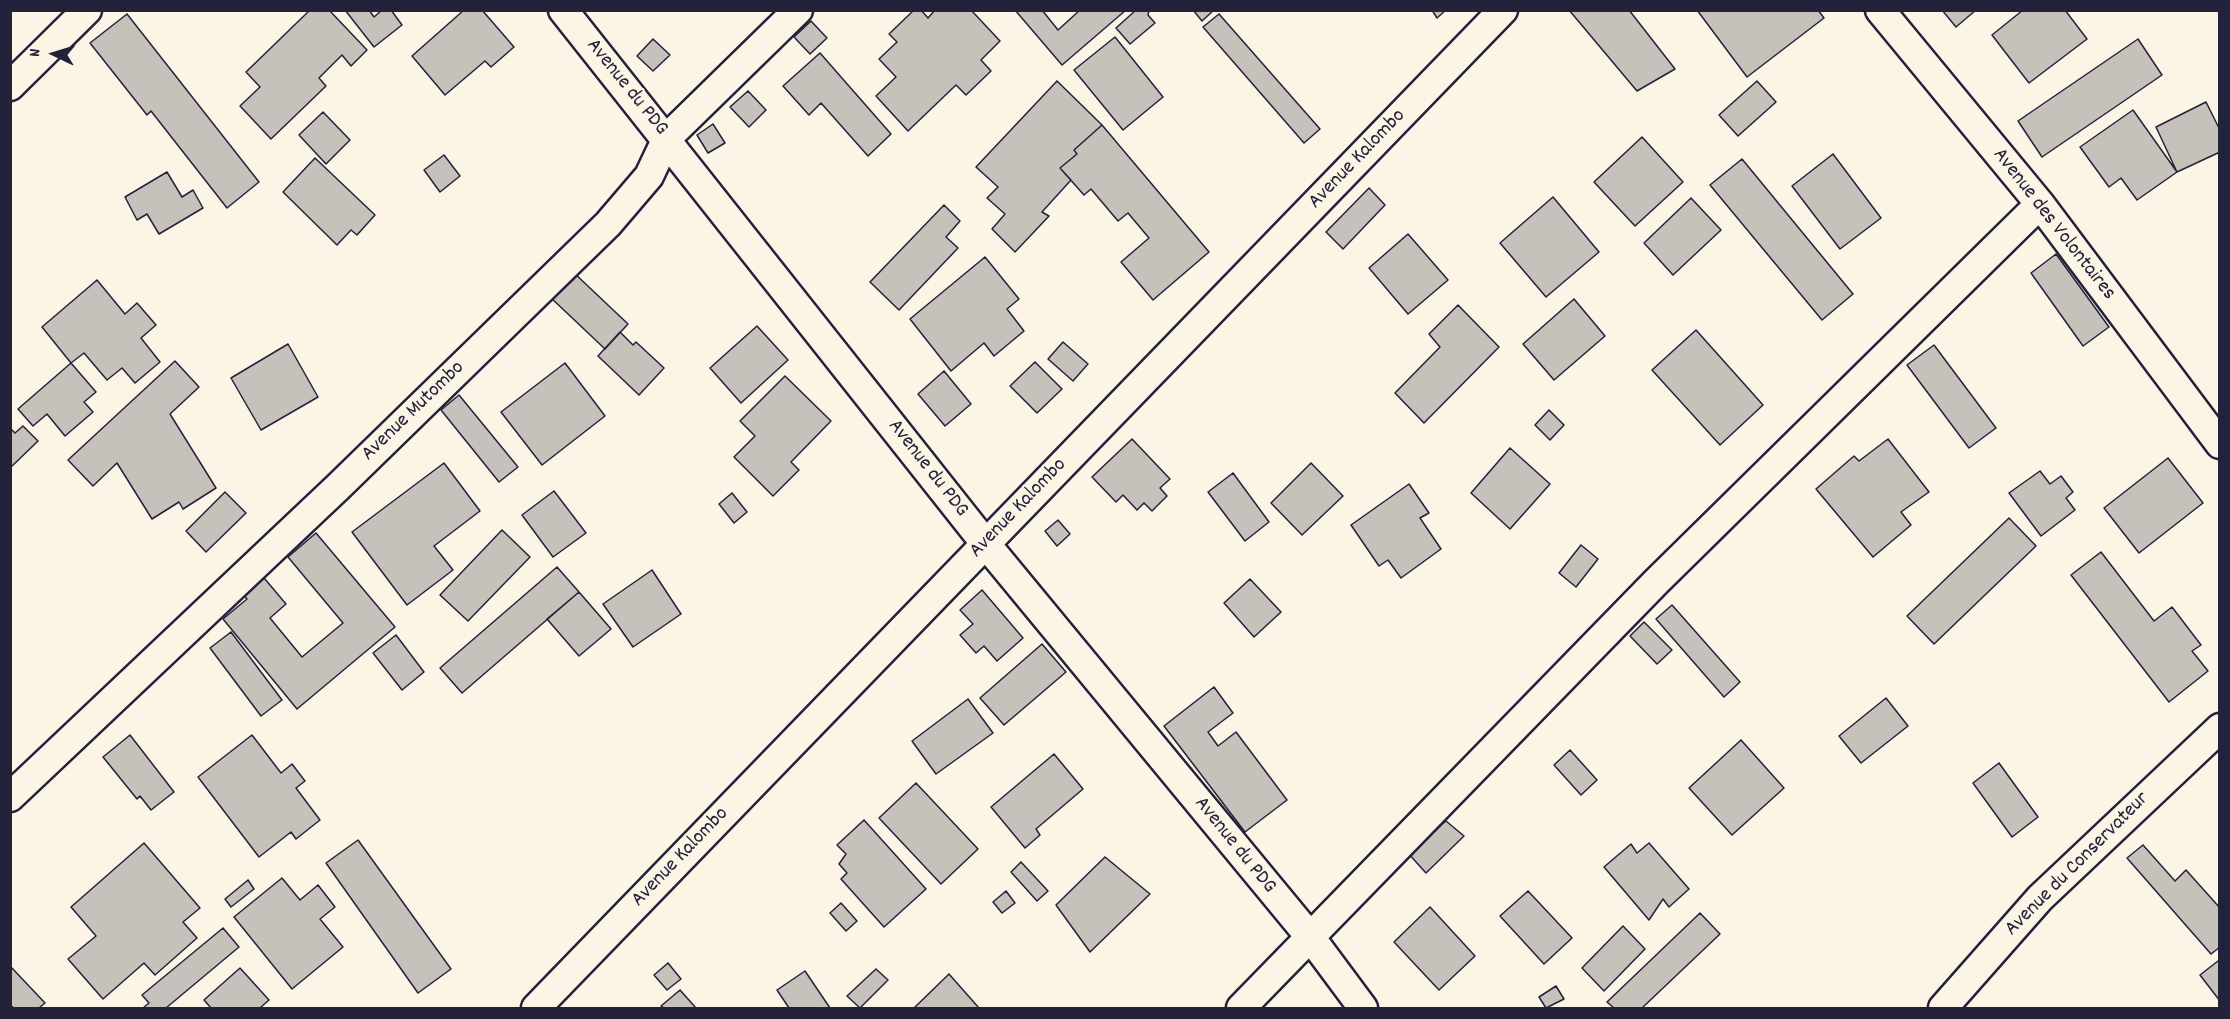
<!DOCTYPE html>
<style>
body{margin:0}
#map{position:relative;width:2230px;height:1019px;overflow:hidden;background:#fcf5e5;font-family:Dekko,sans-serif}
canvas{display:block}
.frame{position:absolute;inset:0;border:12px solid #22223b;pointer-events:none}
.north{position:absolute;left:24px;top:24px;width:60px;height:60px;-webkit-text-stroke:4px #fcf5e5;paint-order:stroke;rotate:274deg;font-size:16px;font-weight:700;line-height:24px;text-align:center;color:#22223b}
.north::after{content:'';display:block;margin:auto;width:21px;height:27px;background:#22223b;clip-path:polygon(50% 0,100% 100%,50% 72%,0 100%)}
</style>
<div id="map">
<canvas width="2230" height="1019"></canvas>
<div class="frame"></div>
<div class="north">N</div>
</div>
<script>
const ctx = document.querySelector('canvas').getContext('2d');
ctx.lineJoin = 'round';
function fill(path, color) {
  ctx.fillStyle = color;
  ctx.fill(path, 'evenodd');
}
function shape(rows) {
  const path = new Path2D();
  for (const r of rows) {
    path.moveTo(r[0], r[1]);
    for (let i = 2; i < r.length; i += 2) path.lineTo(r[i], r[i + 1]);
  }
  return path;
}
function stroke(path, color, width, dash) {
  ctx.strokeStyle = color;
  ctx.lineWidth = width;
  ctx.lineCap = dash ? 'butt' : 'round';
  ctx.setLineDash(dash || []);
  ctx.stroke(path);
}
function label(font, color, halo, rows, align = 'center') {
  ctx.font = font + ' Dekko,sans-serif';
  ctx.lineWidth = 4.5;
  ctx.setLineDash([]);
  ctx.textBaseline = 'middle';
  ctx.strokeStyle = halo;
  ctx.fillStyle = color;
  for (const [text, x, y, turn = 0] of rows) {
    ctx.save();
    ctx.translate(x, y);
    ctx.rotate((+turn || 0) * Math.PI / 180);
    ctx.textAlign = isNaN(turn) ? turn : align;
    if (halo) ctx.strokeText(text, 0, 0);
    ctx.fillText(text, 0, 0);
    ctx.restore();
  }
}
const building = shape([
 [310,10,329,10,367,50,351,66,342,55,319,78,326,86,271,139,240,106,260,87,246,72,310,10],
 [345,10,369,10,374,17,382,10,391,10,402,25,374,47,345,10],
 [464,10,482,10,514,47,491,67,485,61,445,95,412,56,464,10],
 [914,10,921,10,928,18,935,10,971,10,1000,41,981,60,991,71,966,95,956,85,908,131,876,96,896,77,879,59,897,42,889,34,914,10],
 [1015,10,1042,10,1058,30,1080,10,1126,10,1062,65,1015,10],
 [1136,10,1149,10,1148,15,1155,23,1130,44,1116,28,1136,10],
 [1193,10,1214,10,1202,21,1193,10],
 [1432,10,1446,10,1437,18,1432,10],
 [1569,10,1629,10,1675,69,1637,91,1569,10],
 [1697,10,1818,10,1824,18,1747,77,1697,10],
 [1942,10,1976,10,1956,27,1942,10],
 [2023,10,2065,10,2087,39,2029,83,1992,35,2023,10],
 [127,14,259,182,227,208,151,111,147,115,90,43,127,14],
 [1219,14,1320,129,1304,143,1203,27,1219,14],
 [811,21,827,38,810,54,794,37,811,21],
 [1115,37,1163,97,1123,130,1074,70,1115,37],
 [653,39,670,55,653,71,637,56,653,39],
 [2138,39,2162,75,2042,157,2018,121,2138,39],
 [820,53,891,134,868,156,821,103,809,115,783,86,820,53],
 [1057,81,1102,125,1074,150,1077,154,1060,168,1071,180,1042,212,1049,216,1015,252,992,229,1005,214,987,198,998,187,976,167,1057,81],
 [1757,81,1776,102,1738,136,1719,115,1757,81],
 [748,91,766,110,749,127,730,107,748,91],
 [2206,102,2220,130,2220,152,2177,172,2156,127,2206,102],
 [2133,110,2177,172,2137,200,2121,178,2109,187,2080,147,2133,110],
 [323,112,350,140,326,164,299,135,323,112],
 [713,124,725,143,708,153,697,135,713,124],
 [1102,125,1209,252,1153,300,1121,262,1149,238,1128,213,1118,221,1091,189,1084,195,1060,168,1077,154,1074,150,1102,125],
 [1642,137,1683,182,1635,226,1594,182,1642,137],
 [1833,154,1881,218,1840,249,1792,186,1833,154],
 [444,155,460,176,440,192,424,170,444,155],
 [315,158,375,215,357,235,351,230,337,245,283,192,315,158],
 [1742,159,1853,294,1822,320,1710,185,1742,159],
 [167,172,182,197,193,190,203,208,159,234,147,214,137,220,125,197,167,172],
 [1369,188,1385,205,1343,249,1326,232,1369,188],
 [1553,197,1599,252,1546,297,1500,243,1553,197],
 [1691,198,1721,230,1673,275,1644,243,1691,198],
 [944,205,960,221,946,237,958,248,899,310,870,282,944,205],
 [1408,234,1448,280,1408,314,1369,268,1408,234],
 [2056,254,2109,327,2083,346,2031,273,2056,254],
 [985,257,1019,299,1007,309,1024,331,994,356,984,343,951,371,910,319,985,257],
 [572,271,628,324,605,349,549,296,572,271],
 [97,280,125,314,137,303,156,325,141,338,160,362,135,383,122,368,107,380,84,353,71,363,42,327,97,280],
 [1574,299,1605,336,1554,380,1523,344,1574,299],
 [1458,305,1499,347,1424,423,1395,393,1440,347,1429,334,1458,305],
 [757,326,788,360,741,403,710,368,757,326],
 [1696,330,1763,405,1720,445,1652,370,1696,330],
 [620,332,633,345,636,342,664,368,639,395,598,356,620,332],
 [1063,342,1088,364,1073,381,1048,359,1063,342],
 [288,344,318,397,261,430,231,378,288,344],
 [1934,345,1996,428,1969,448,1907,365,1934,345],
 [175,361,199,387,170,414,216,488,183,509,179,502,152,519,117,463,93,486,68,460,175,361],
 [1035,362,1062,389,1037,413,1010,386,1035,362],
 [71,363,96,392,84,402,93,412,65,436,47,414,33,426,18,409,71,363],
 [565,363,605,416,542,465,501,412,565,363],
 [944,371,971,404,945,426,918,394,944,371],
 [785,376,831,421,791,462,799,470,773,496,734,457,755,436,740,421,785,376],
 [459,395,518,467,499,482,441,410,459,395],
 [1549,410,1564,425,1550,440,1535,425,1549,410],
 [23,426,38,441,10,468,10,428,15,433,23,426],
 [1132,439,1170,479,1160,488,1167,496,1152,511,1144,503,1137,510,1123,495,1116,502,1092,477,1132,439],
 [1888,439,1929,492,1901,512,1911,525,1873,557,1816,489,1854,456,1859,461,1888,439],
 [1510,448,1550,484,1510,529,1471,493,1510,448],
 [2168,458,2203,503,2139,553,2104,508,2168,458],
 [444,463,480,511,434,546,453,570,407,605,352,532,444,463],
 [1311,463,1343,496,1302,535,1271,503,1311,463],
 [2040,471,2050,484,2061,476,2073,492,2066,498,2075,510,2041,536,2009,493,2040,471],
 [1233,473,1269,522,1245,541,1208,492,1233,473],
 [1409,484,1429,513,1420,518,1441,549,1401,578,1388,560,1379,566,1351,525,1409,484],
 [554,491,586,533,553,557,522,515,554,491],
 [225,492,246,513,206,552,186,531,225,492],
 [732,493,747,512,734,523,719,504,732,493],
 [2009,518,2036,546,1934,644,1907,616,2009,518],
 [1058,520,1070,534,1057,546,1045,531,1058,520],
 [502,530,530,557,468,621,440,595,502,530],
 [316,533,395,627,297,709,223,619,247,599,239,589,259,572,286,604,270,618,302,657,343,623,288,557,316,533],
 [1581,545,1598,559,1576,587,1559,573,1581,545],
 [2101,552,2154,621,2172,607,2201,645,2192,651,2208,671,2169,702,2071,575,2101,552],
 [557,567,579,592,462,693,440,668,557,567],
 [652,570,681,614,633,647,603,604,652,570],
 [1250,579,1281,612,1254,637,1224,603,1250,579],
 [982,590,1023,638,997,661,984,646,976,653,960,635,973,624,960,610,982,590],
 [579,592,611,629,579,656,547,619,579,592],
 [1672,605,1740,682,1724,697,1656,619,1672,605],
 [1644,622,1672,650,1657,664,1630,636,1644,622],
 [231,632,282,700,261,716,210,648,231,632],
 [396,635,424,672,402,690,373,653,396,635],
 [1042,644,1066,672,1004,725,980,698,1042,644],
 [1214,687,1233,713,1208,732,1218,746,1236,732,1287,800,1245,832,1164,726,1214,687],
 [1886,698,1908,726,1861,763,1839,736,1886,698],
 [968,699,993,733,936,774,912,741,968,699],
 [130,735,174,792,151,810,140,796,137,799,103,757,130,735],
 [252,735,281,773,292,764,305,781,296,788,320,820,296,839,291,832,259,857,198,777,252,735],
 [1741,740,1784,788,1732,835,1689,788,1741,740],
 [1570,750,1597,780,1581,795,1554,765,1570,750],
 [1054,754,1083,789,1036,829,1040,835,1025,848,991,807,1054,754],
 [1999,763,2038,817,2012,837,1973,783,1999,763],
 [916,783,978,849,941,884,879,818,916,783],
 [864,820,926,889,884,927,841,879,847,873,839,864,846,854,837,845,864,820],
 [1446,821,1464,836,1426,873,1407,852,1446,821],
 [358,840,451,969,418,993,326,863,358,840],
 [144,843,200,908,183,922,197,938,155,975,144,963,103,999,68,959,96,936,71,907,144,843],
 [1649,843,1689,889,1669,907,1663,899,1649,920,1604,867,1631,844,1637,853,1649,843],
 [2143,845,2175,881,2186,870,2220,908,2220,947,2211,954,2127,858,2143,845],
 [1105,857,1150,894,1090,952,1056,905,1105,857],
 [1021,862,1048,891,1037,901,1011,872,1021,862],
 [282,878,300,900,318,885,335,907,320,919,343,947,292,989,234,917,282,878],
 [248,880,254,889,231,907,225,899,248,880],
 [1006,891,1015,903,1002,913,993,902,1006,891],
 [1528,891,1572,938,1544,964,1500,916,1528,891],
 [841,903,857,921,846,931,830,913,841,903],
 [1430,907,1475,956,1439,990,1394,942,1430,907],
 [1700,913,1720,934,1642,1008,1614,1008,1607,1002,1700,913],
 [1623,926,1645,949,1604,991,1582,968,1623,926],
 [223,928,239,947,166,1008,143,1008,149,1003,142,995,223,928],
 [2218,961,2220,962,2220,1001,2200,975,2218,961],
 [668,963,681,979,667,990,654,975,668,963],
 [11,967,45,1003,39,1008,14,1008,10,1005,11,967],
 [240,968,269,1000,260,1008,211,1008,204,1000,240,968],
 [876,969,888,980,860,1008,847,996,876,969],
 [805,971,830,1008,789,1008,777,990,805,971],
 [949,974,979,1008,914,1008,949,974],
 [1556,986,1564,999,1546,1008,1539,997,1556,986],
 [680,990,696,1008,664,1008,661,1006,680,990]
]);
const street = shape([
 [563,10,985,543,1311,938,1363,1008],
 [1880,10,2040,204,2220,444],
 [10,86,87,10],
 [10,797,338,487,608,224,649,176,667,138,798,10],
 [536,1008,1503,10],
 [1241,1008,1656,582,2040,204],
 [1943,1008,2040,898,2220,728]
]);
const streetNames = [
 ["Avenue du PDG",626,88,51],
 ["Avenue Kalombo",1358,160,-46],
 ["Avenue des Volontaires",2053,225,52],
 ["Avenue Mutombo",414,412,-44],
 ["Avenue du PDG",927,469,52],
 ["Avenue Kalombo",1019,509,-46],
 ["Avenue du PDG",1234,846,51],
 ["Avenue Kalombo",681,858,-46],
 ["Avenue du Conservateur",2078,865,-45]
];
fill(building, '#c6c1bb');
stroke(building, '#22223b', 1.5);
stroke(street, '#22223b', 33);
stroke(street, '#fcf5e5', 28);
label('21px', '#22223b', '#fcf5e5', streetNames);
</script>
